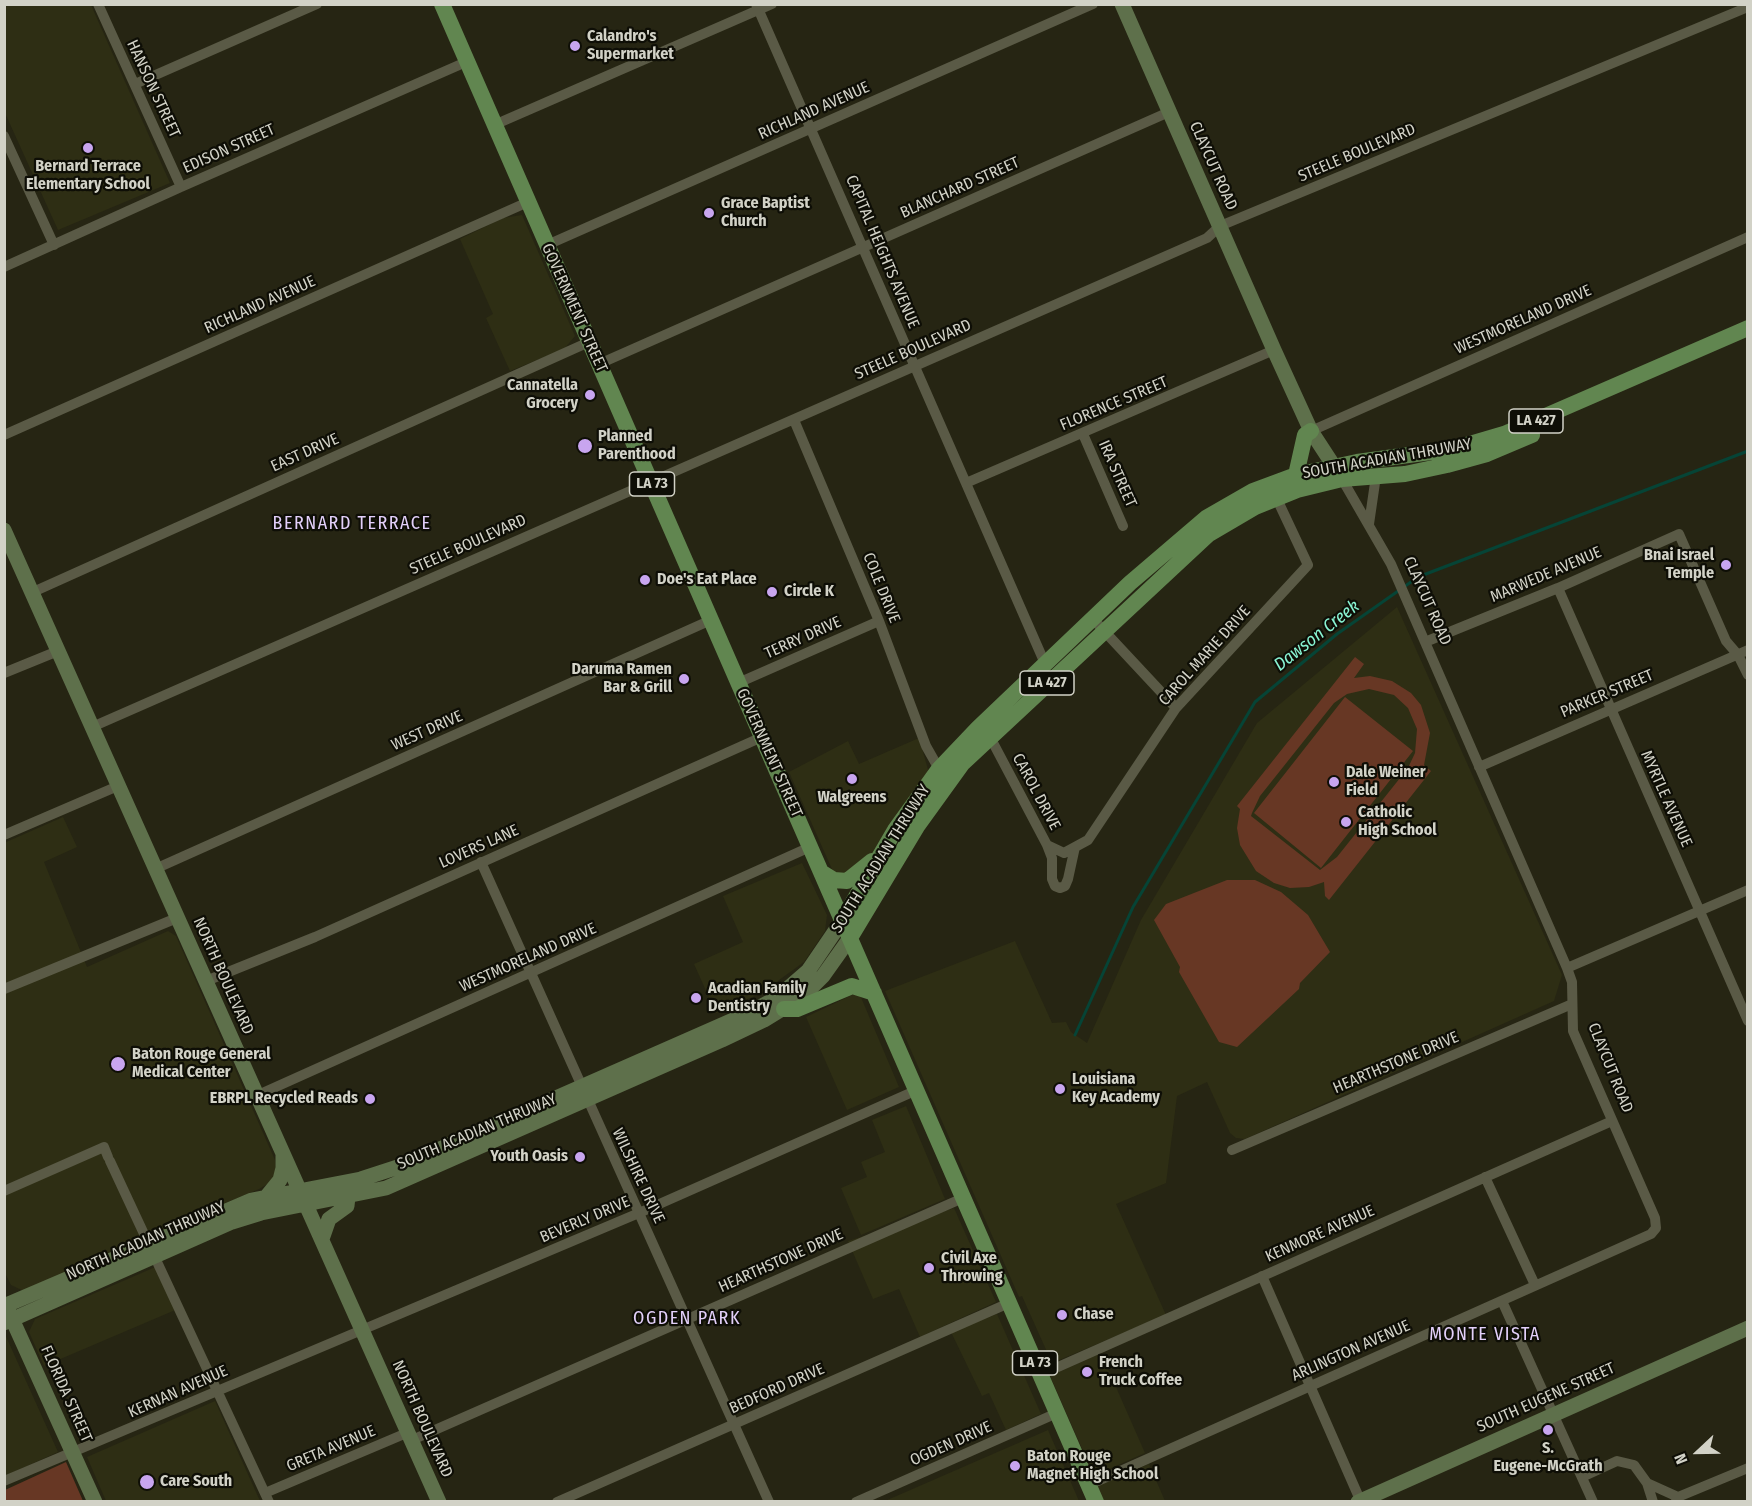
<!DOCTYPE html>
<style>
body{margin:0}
#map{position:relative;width:1752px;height:1506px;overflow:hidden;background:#262513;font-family:"Fira Sans Condensed",sans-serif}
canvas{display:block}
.frame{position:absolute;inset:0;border:6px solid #d2d2c7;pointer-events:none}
.north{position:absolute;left:1668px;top:1422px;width:60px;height:60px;-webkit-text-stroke:4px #0e0e06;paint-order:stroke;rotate:248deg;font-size:16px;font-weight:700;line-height:24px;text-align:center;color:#d2d2c7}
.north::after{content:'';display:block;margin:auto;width:21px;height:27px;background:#d2d2c7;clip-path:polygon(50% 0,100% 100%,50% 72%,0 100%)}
</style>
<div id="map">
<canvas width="1752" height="1506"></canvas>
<div class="frame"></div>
<div class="north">N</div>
</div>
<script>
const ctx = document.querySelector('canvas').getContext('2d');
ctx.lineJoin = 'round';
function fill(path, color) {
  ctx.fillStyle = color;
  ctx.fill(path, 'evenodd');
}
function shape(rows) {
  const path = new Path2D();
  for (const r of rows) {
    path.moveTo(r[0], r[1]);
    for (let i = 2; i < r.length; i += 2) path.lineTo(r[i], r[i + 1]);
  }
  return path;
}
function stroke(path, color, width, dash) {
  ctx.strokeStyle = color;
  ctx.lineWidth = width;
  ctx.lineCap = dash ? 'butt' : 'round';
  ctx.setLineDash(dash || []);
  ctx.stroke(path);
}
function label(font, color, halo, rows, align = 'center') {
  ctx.font = font + ' "Fira Sans Condensed",sans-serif';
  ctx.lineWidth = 4.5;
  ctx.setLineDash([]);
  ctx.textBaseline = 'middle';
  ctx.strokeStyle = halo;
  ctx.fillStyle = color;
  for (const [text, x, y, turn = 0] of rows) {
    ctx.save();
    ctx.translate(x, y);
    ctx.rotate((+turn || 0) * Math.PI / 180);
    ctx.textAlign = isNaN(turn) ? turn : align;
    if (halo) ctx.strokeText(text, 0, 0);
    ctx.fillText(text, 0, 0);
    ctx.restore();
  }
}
const built = shape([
 [4,5,91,5,170,183,58,230,5,113],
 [522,215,575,336,564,349,510,371,486,318,493,314,460,239,503,218],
 [1397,607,1562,975,1554,1001,1245,1139,1236,1138,1230,1133,1207,1082,1177,1096,1166,1183,1116,1204,1166,1315,1052,1363,1022,1296,1019,1297,885,991,1015,941,1052,1023,1066,1022,1071,1032,1087,1043,1141,920,1257,723],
 [919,738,929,773,877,849,852,875,835,876,789,772,848,741,859,764],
 [63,817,77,847,44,862,87,967,168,931,176,936,275,1160,276,1174,269,1183,259,1189,170,1226,26,1292,11,1285,4,1271,4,843],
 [802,863,827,915,825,931,804,962,761,993,716,1013,694,964,743,942,723,896],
 [854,994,860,995,899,1087,847,1110,806,1017],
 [906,1106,945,1199,861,1235,841,1188,867,1177,861,1162,885,1152,872,1120],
 [954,1208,996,1302,920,1337,899,1289,873,1299,848,1241],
 [160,1265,180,1308,44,1366,29,1332,35,1319],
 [997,1314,1041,1414,1006,1430,989,1393,982,1396,951,1332],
 [4,1332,58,1452,5,1476,4,1476],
 [1101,1353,1145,1453,1098,1474,1091,1469,1050,1376],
 [215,1401,260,1501,106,1501,87,1457],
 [1048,1430,1079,1501,885,1501],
 [1149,1464,1165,1501,1103,1501,1096,1487]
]);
const green = shape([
 [1355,657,1364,664,1354,678,1370,676,1392,681,1411,693,1421,705,1430,733,1424,765,1431,771,1329,900,1325,896,1324,882,1309,887,1290,888,1274,883,1256,871,1240,845,1237,828,1240,809,1237,806],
 [1369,689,1394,695,1408,708,1417,729,1415,753,1408,768,1337,857,1320,870,1251,816,1252,813,1260,796,1334,703,1347,694],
 [1345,697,1413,751,1321,868,1254,813],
 [1227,880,1255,880,1281,892,1308,915,1330,952,1300,983,1299,989,1237,1047,1219,1042,1179,972,1180,967,1154,920,1166,904],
 [66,1462,83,1501,5,1501,5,1490]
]);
const stream = shape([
 [1075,1035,1133,907,1255,702,1337,634,1418,577,1748,451]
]);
const street = shape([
 [98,4,181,187],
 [756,4,1043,659,1050,663],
 [135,84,317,4],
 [494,125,772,4],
 [4,136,54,245],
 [547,245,1093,4],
 [4,267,181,187,466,62],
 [599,364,1169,112],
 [794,420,879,621,926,746,939,769],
 [1311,431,1748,237],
 [1083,434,1123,526],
 [4,435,528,202],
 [966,483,1274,350],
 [1369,524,1376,476],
 [1558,588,1748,1021],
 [33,592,589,342],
 [1093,619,1176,708],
 [1425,642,1558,588,1679,534,1726,641,1738,655,1748,675],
 [4,673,58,651],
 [738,683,879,621],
 [92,727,1207,238,1220,226,1748,7],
 [990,737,1047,845,1064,853,1088,840,1176,708,1308,565,1276,497],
 [1479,767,1748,650],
 [4,835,118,786],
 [1047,845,1052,858,1052,879,1055,886,1060,888,1065,886,1068,879,1075,847],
 [481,862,769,1502],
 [155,869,711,620],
 [1567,968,1748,890],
 [206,981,315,937,762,737],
 [4,989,177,918],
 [258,1095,810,847],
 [1232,1150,1572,1004],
 [110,1161,269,1502],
 [1485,1177,1535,1285],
 [4,1191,104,1147,108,1157],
 [1262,1276,1361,1502],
 [1502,1301,1593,1502],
 [1040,1375,1612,1121],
 [412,1440,963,1198],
 [1582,1477,1617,1461,1634,1465,1647,1483,1678,1497],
 [4,1481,639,1213,917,1090],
 [1647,1483,1653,1502],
 [1089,1485,1651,1234,1656,1228,1655,1218,1573,1031,1572,982,1567,968,1391,564,1342,479],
 [265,1493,409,1432],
 [1676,1501,1678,1497,1748,1468],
 [557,1502,1009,1303],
 [856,1502,1057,1413]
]);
const secondary = shape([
 [1122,4,1274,350,1311,431,1341,477],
 [4,530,439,1502],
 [267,1196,280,1180,283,1168,283,1154],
 [322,1239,329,1219,347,1206,348,1197],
 [4,1306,252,1200,361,1179,401,1166,751,1012,778,997,808,971,842,921],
 [8,1310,95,1502],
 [4,1323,232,1222,261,1213,386,1188,722,1040,764,1020,803,996,823,976,850,938],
 [1358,1502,1748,1328]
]);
const primary = shape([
 [442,4,1096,1502],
 [1296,475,1305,435,1311,431],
 [821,872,834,880,847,881,872,861],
 [842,921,895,830,939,769,978,728,1130,583,1206,518,1253,491,1296,475,1357,462,1453,449,1504,434,1748,328],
 [850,938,918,825,962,764,1209,534,1255,507,1297,490,1342,479,1405,474,1447,465,1487,454,1532,435],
 [784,1009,797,1009,852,986,874,993]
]);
const markers = [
 [575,46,6,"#c8a5ef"],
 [88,148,6,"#c8a5ef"],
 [709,213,6,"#c8a5ef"],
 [590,395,6,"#c8a5ef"],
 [585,446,8,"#c8a5ef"],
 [1726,565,6,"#c8a5ef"],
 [645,580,6,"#c8a5ef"],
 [772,592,6,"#c8a5ef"],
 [684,679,6,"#c8a5ef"],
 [852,779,6,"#c8a5ef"],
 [1334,782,6,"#c8a5ef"],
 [1346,822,6,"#c8a5ef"],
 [696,998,6,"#c8a5ef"],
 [118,1064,8,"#c8a5ef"],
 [1060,1089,6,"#c8a5ef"],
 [370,1099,6,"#c8a5ef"],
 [580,1157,6,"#c8a5ef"],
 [929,1268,6,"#c8a5ef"],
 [1062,1315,6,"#c8a5ef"],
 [1087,1372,6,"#c8a5ef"],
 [1548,1430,6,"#c8a5ef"],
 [1015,1466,6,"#c8a5ef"],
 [147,1482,8,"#c8a5ef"]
];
const shields = [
 [1536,421,54],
 [652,484,45],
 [1047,683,54],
 [1035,1363,45]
];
const shieldNames = [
 ["LA 427",1536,421],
 ["LA 73",652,484],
 ["LA 427",1047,683],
 ["LA 73",1035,1363]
];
const poiNames = [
 ["Calandro's",587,37],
 ["Supermarket",587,55],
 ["Bernard Terrace",88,167,"center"],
 ["Elementary School",88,185,"center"],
 ["Grace Baptist",721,204],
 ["Church",721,222],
 ["Cannatella",578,386,"right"],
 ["Grocery",578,404,"right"],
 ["Planned",598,437],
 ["Parenthood",598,455],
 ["Bnai Israel",1714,556,"right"],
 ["Temple",1714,574,"right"],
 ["Doe's Eat Place",657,580],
 ["Circle K",784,592],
 ["Daruma Ramen",672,670,"right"],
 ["Bar & Grill",672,688,"right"],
 ["Dale Weiner",1346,773],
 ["Field",1346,791],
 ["Walgreens",852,798,"center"],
 ["Catholic",1358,813],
 ["High School",1358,831],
 ["Acadian Family",708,989],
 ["Dentistry",708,1007],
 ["Baton Rouge General",132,1055],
 ["Medical Center",132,1073],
 ["Louisiana",1072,1080],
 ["Key Academy",1072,1098],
 ["EBRPL Recycled Reads",358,1099,"right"],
 ["Youth Oasis",568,1157,"right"],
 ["Civil Axe",941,1259],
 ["Throwing",941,1277],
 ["Chase",1074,1315],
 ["French",1099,1363],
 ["Truck Coffee",1099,1381],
 ["S.",1548,1449,"center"],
 ["Eugene-McGrath",1548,1467,"center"],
 ["Baton Rouge",1027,1457],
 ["Magnet High School",1027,1475],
 ["Care South",160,1482]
];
const streetNames = [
 ["HANSON STREET",153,89,65],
 ["RICHLAND AVENUE",814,111,-24],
 ["EDISON STREET",229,149,-24],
 ["STEELE BOULEVARD",1357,153,-23],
 ["CLAYCUT ROAD",1213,166,66],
 ["BLANCHARD STREET",960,188,-24],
 ["CAPITAL HEIGHTS AVENUE",882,252,67],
 ["RICHLAND AVENUE",260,305,-24],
 ["GOVERNMENT STREET",574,308,66],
 ["WESTMORELAND DRIVE",1523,320,-24],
 ["STEELE BOULEVARD",913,350,-24],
 ["FLORENCE STREET",1114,404,-23],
 ["EAST DRIVE",305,453,-24],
 ["SOUTH ACADIAN THRUWAY",1387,459,-10],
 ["IRA STREET",1117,474,66],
 ["STEELE BOULEVARD",468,545,-24],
 ["MARWEDE AVENUE",1546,575,-23],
 ["COLE DRIVE",881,588,68],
 ["CLAYCUT ROAD",1427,601,66],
 ["TERRY DRIVE",803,638,-24],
 ["CAROL MARIE DRIVE",1205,656,-48],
 ["PARKER STREET",1607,694,-23],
 ["WEST DRIVE",427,731,-24],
 ["GOVERNMENT STREET",769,753,66],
 ["CAROL DRIVE",1036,792,62],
 ["MYRTLE AVENUE",1666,799,66],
 ["LOVERS LANE",479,847,-24],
 ["SOUTH ACADIAN THRUWAY",881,859,-58],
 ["WESTMORELAND DRIVE",528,958,-24],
 ["NORTH BOULEVARD",223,976,66],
 ["HEARTHSTONE DRIVE",1396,1063,-23],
 ["CLAYCUT ROAD",1610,1068,68],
 ["SOUTH ACADIAN THRUWAY",477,1132,-23],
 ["WILSHIRE DRIVE",638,1176,65],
 ["BEVERLY DRIVE",585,1220,-23],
 ["KENMORE AVENUE",1320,1234,-24],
 ["NORTH ACADIAN THRUWAY",146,1241,-24],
 ["HEARTHSTONE DRIVE",781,1261,-24],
 ["ARLINGTON AVENUE",1351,1351,-24],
 ["BEDFORD DRIVE",777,1389,-24],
 ["KERNAN AVENUE",178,1392,-24],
 ["FLORIDA STREET",66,1394,66],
 ["SOUTH EUGENE STREET",1546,1398,-24],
 ["NORTH BOULEVARD",422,1419,66],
 ["OGDEN DRIVE",951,1444,-24],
 ["GRETA AVENUE",331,1449,-23]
];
const neighbourhoodNames = [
 ["BERNARD TERRACE",352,524],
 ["OGDEN PARK",687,1319],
 ["MONTE VISTA",1485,1335]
];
const waterNames = [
 ["Dawson Creek",1317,636,-38]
];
fill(built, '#2e2e14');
fill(green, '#673724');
stroke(stream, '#064436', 3);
stroke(street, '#5a5a46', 10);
stroke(secondary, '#5e704b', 15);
stroke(primary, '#618650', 16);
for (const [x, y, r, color] of markers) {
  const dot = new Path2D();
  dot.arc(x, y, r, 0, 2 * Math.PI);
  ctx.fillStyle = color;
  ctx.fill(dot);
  stroke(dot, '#0e0e06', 2);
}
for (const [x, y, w] of shields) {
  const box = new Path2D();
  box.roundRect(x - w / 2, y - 12, w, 24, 4.5);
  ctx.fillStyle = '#0e0e06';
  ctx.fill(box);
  stroke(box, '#d2d2c7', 1.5);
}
label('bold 15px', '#d2d2c7', null, shieldNames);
label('bold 16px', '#d2d2c7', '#0e0e06', poiNames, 'left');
label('16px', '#d2d2c7', '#0e0e06', streetNames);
ctx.letterSpacing = '1.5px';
label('18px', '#e3d0fa', '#0e0e06', neighbourhoodNames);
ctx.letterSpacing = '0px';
label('italic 18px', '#89f4d3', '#0e0e06', waterNames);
</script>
